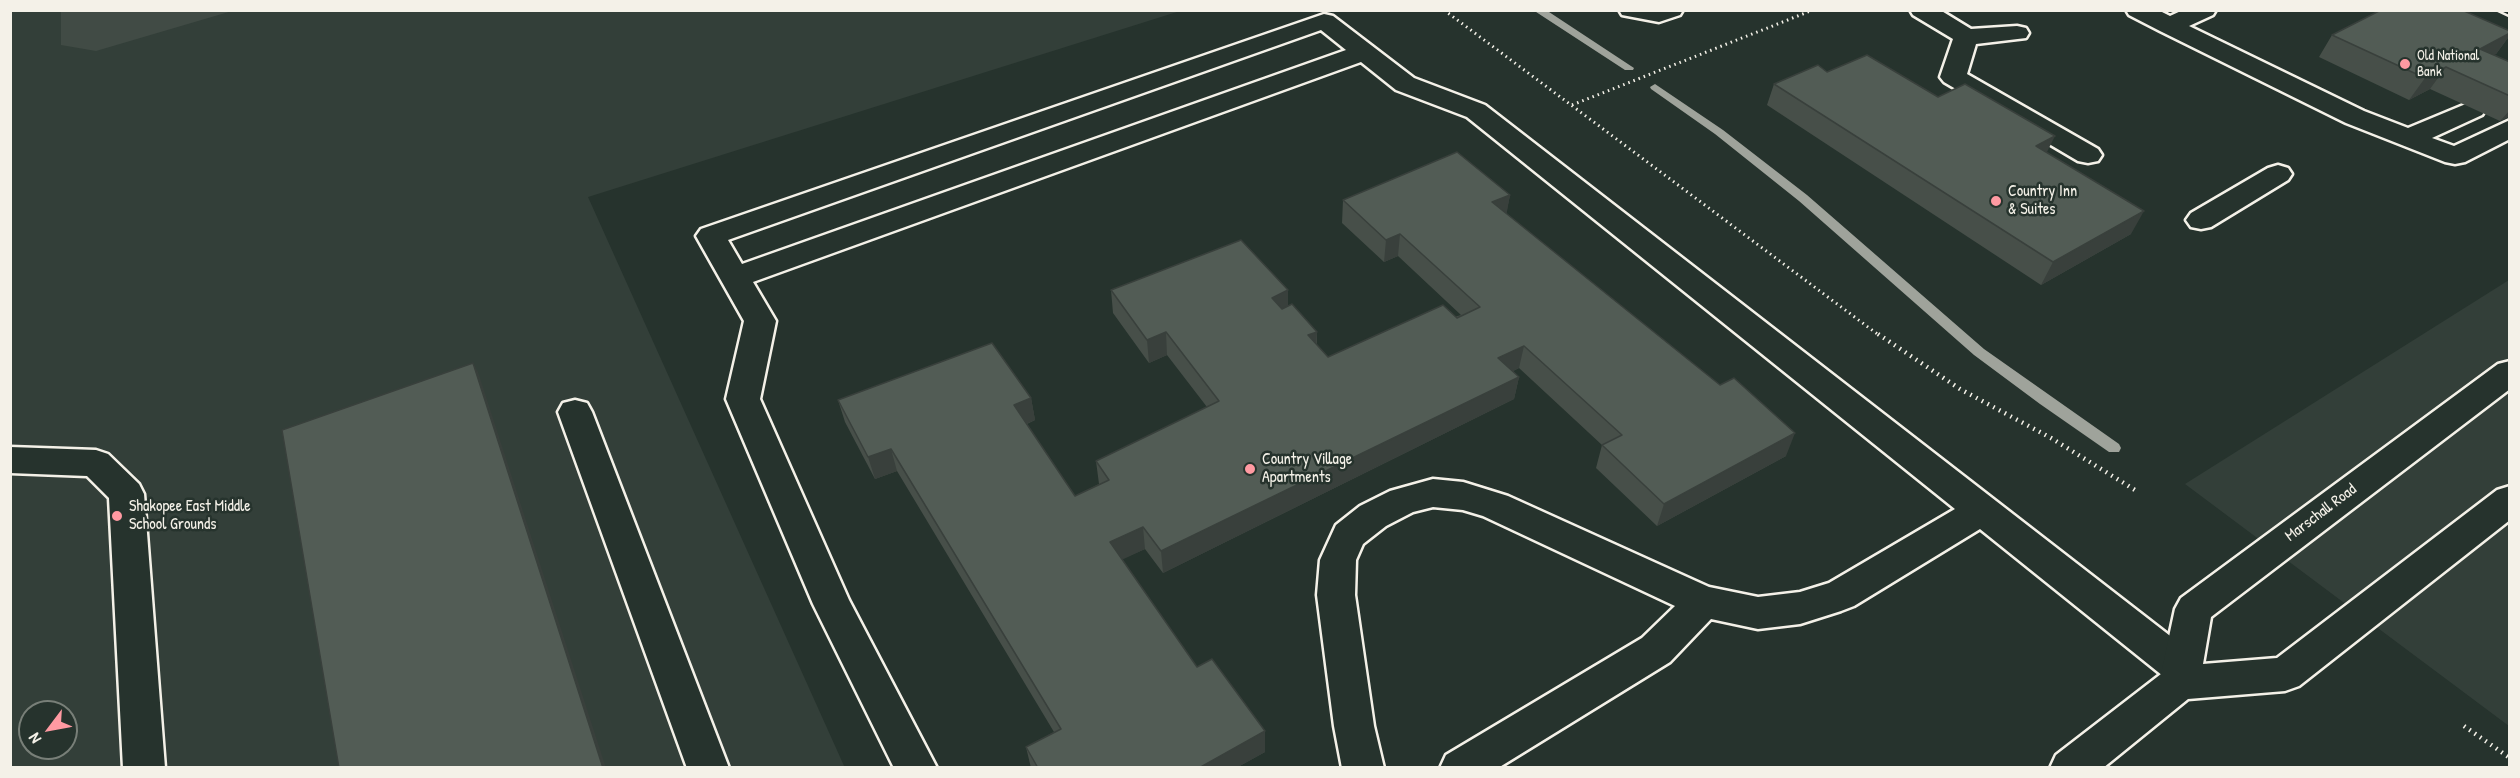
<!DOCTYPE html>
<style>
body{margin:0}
#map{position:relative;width:2520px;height:778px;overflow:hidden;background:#26332d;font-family:"Patrick Hand",sans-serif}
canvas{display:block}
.frame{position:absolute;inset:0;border:12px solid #f4f1e8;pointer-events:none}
.north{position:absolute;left:18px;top:700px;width:60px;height:60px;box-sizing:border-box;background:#26332d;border:2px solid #787f78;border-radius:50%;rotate:238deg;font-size:16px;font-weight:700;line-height:24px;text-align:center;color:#f4f1e8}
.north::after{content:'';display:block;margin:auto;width:21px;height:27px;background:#ff9aa2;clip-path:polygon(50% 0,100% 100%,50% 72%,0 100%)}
</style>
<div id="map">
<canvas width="2520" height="778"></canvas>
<div class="frame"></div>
<div class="north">N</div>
</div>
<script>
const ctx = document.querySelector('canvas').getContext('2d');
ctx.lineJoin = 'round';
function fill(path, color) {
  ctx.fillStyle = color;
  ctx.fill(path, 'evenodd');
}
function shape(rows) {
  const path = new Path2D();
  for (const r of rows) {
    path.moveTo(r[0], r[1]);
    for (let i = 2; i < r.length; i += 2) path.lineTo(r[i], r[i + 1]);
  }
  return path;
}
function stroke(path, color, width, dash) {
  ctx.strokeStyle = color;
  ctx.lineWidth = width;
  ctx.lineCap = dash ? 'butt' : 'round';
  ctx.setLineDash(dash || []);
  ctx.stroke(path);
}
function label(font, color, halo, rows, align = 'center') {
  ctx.font = font + ' "Patrick Hand",sans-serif';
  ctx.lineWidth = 5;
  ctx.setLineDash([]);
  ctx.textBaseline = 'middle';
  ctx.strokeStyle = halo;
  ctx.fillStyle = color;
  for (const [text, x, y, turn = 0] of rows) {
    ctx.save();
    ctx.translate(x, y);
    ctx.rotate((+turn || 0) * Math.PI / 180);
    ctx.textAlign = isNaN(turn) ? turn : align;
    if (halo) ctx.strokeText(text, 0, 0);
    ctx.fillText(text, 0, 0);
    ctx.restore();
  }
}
const built = shape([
 [10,11,1180,11,588,197,845,768,11,767],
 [30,712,66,712,66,748,30,748],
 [2509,280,2509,726,2185,484]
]);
const green = shape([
 [61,11,61,10,232,11,96,51,61,45]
]);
const stream = shape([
 [1533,10,1546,10,1634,68,1633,70,1625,70,1533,10],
 [1655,84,1723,130,1807,195,1984,349,2119,444,2121,448,2119,452,2109,452,2040,404,1974,355,1799,201,1715,134,1651,89,1650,87,1655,84]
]);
const pathFar1 = shape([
 [1444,10,1880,336],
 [1572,105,1813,10]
]);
const path = shape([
 [1878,334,1960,389,2051,438,2135,490],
 [2464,726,2510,758]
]);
const minor = shape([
 [1619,10,1683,10,1680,15,1659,22,1622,15,1619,10],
 [1910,10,1940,10,1971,29,2017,26,2026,28,2029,33,2026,38,1976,44,1967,74,2098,149,2102,155,2098,161,2088,163,2078,161,1944,82,1940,77,1953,39,1913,15,1910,10],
 [2126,10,2158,10,2170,16,2183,10,2216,10,2213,15,2189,26,2364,111,2408,128,2473,101,2482,103,2486,109,2482,115,2432,138,2454,146,2510,120,2510,139,2465,162,2455,164,2445,162,2346,123,2160,31,2129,15,2126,10],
 [2460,10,2493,10,2510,18,2510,35,2463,15,2460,10],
 [1324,14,1333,16,1414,78,1485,105,2196,656,2202,668,2196,680,2182,685,2168,680,1980,529,1854,606,1841,611,1800,624,1758,629,1711,619,1670,662,1498,768,1440,768,1446,755,1642,638,1675,606,1483,516,1463,510,1433,507,1413,512,1386,526,1363,544,1356,560,1355,595,1374,726,1384,768,1342,768,1334,726,1317,595,1320,560,1336,525,1360,506,1390,491,1433,479,1463,482,1508,496,1709,587,1758,597,1800,592,1829,583,1955,509,1467,117,1396,90,1361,62,753,282,776,321,760,399,849,600,937,768,894,768,813,604,726,399,744,321,696,236,701,229,1324,14],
 [1321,30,1346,50,742,264,728,240,1321,30],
 [2278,165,2288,168,2292,174,2288,180,2211,227,2201,229,2191,227,2186,220,2191,213,2268,168,2278,165],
 [575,400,587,403,592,412,729,768,687,768,558,412,563,403,575,400],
 [10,447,96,450,108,454,139,484,144,494,165,768,123,768,109,498,87,476,10,473,10,447]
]);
const major = shape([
 [2510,361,2510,389,2211,617,2203,664,2277,658,2497,490,2510,486,2510,520,2299,686,2285,691,2188,699,2103,768,2050,768,2056,755,2161,674,2175,609,2181,598,2498,364,2510,361]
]);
const wall = shape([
 [2510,31,2510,35,2496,54,2493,55,2510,62,2510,116,2500,121,2430,89,2409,100,2319,57,2332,35],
 [1774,84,1938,97,2047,153,2131,234,2041,285,1767,105],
 [1510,195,1506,214,1786,456,1657,526,1596,468,1602,445,1519,368,1513,371,1519,377,1514,399,1163,573,1145,549,1122,559,1197,667,1265,752,1236,768,1031,768,1026,747,1054,732,897,471,875,479,845,422,838,400,1031,398,1035,420,1027,424,1075,496,1099,484,1096,461,1207,407,1167,355,1149,363,1113,313,1111,290,1288,306,1317,332,1317,345,1328,357,1461,315,1398,256,1384,262,1342,223,1343,200]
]);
const shadedWall = shape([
 [2510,33,2510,35,2496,54,2465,71,2480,49],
 [2446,67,2430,89,2409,100,2425,78],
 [2510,110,2510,116,2500,121],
 [2055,136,2044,158,2036,146],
 [1510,195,1506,217,1492,202],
 [2144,211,2131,234,2041,285,2053,262],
 [1400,234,1398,256,1384,262,1386,240],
 [1288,290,1288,313,1272,320,1272,298],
 [1166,332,1167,355,1149,363,1147,340],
 [1317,332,1316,355,1308,335],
 [1524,346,1519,368,1495,380,1498,358],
 [473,363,478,372,606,768,603,768],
 [1519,377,1514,399,1163,573,1161,551],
 [1031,398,1035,420,1019,427,1014,405],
 [1795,433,1786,456,1657,526,1664,504],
 [891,449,897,471,875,479,868,457],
 [1143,527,1145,549,1113,564,1110,542],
 [1265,731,1265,752,1236,768,1199,768]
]);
const building = shape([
 [2381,10,2462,10,2510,31,2510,33,2480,49,2510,62,2510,96,2446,67,2425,78,2332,35,2381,10],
 [1867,55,1938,97,1965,84,2055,136,2036,146,2144,211,2053,262,1774,84,1818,65,1827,72,1867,55],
 [1457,152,1510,195,1492,202,1720,385,1734,378,1795,433,1664,504,1602,445,1622,435,1524,346,1498,358,1519,377,1161,551,1143,527,1110,542,1197,667,1212,659,1265,731,1199,768,1038,768,1026,747,1061,729,891,449,868,457,838,400,992,343,1031,398,1014,405,1075,496,1109,480,1096,461,1219,401,1166,332,1147,340,1111,290,1241,240,1288,290,1272,298,1282,309,1292,304,1317,332,1308,335,1328,357,1443,305,1457,318,1480,307,1400,234,1386,240,1343,200,1457,152],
 [473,363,603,768,339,768,282,430,473,363]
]);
const markers = [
 [2405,64,6,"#ff9aa2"],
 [1996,201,6,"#ff9aa2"],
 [1250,469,6,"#ff9aa2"],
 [117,516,6,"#ff9aa2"]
];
const farPoinames = [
 ["Old National",2417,56],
 ["Bank",2417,72]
];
const poiNames = [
 ["Country Inn",2008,192],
 ["& Suites",2008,210],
 ["Country Village",1262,460],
 ["Apartments",1262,478],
 ["Shakopee East Middle",129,507],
 ["School Grounds",129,525]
];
const streetNames = [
 ["Marschall Road",2321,513,-37]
];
fill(built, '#333f39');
fill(green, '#414b45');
fill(stream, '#9fa39b');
stroke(minor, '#f4f1e8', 5);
stroke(major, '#f4f1e8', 5);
stroke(pathFar1, '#f4f1e8', 3, [1.5, 4]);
stroke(path, '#f4f1e8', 4.5, [1.5, 5]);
fill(minor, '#26332d');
fill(major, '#26332d');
fill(wall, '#474f49');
fill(shadedWall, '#39403c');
fill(building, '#525c55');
stroke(building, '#39403c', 1.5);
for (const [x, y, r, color] of markers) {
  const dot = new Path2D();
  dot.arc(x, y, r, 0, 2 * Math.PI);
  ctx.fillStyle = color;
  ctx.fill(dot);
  stroke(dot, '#26332d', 2);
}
label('14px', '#f4f1e8', '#26332d', farPoinames, 'left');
label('16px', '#f4f1e8', '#26332d', poiNames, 'left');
label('16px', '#f4f1e8', '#26332d', streetNames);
</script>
